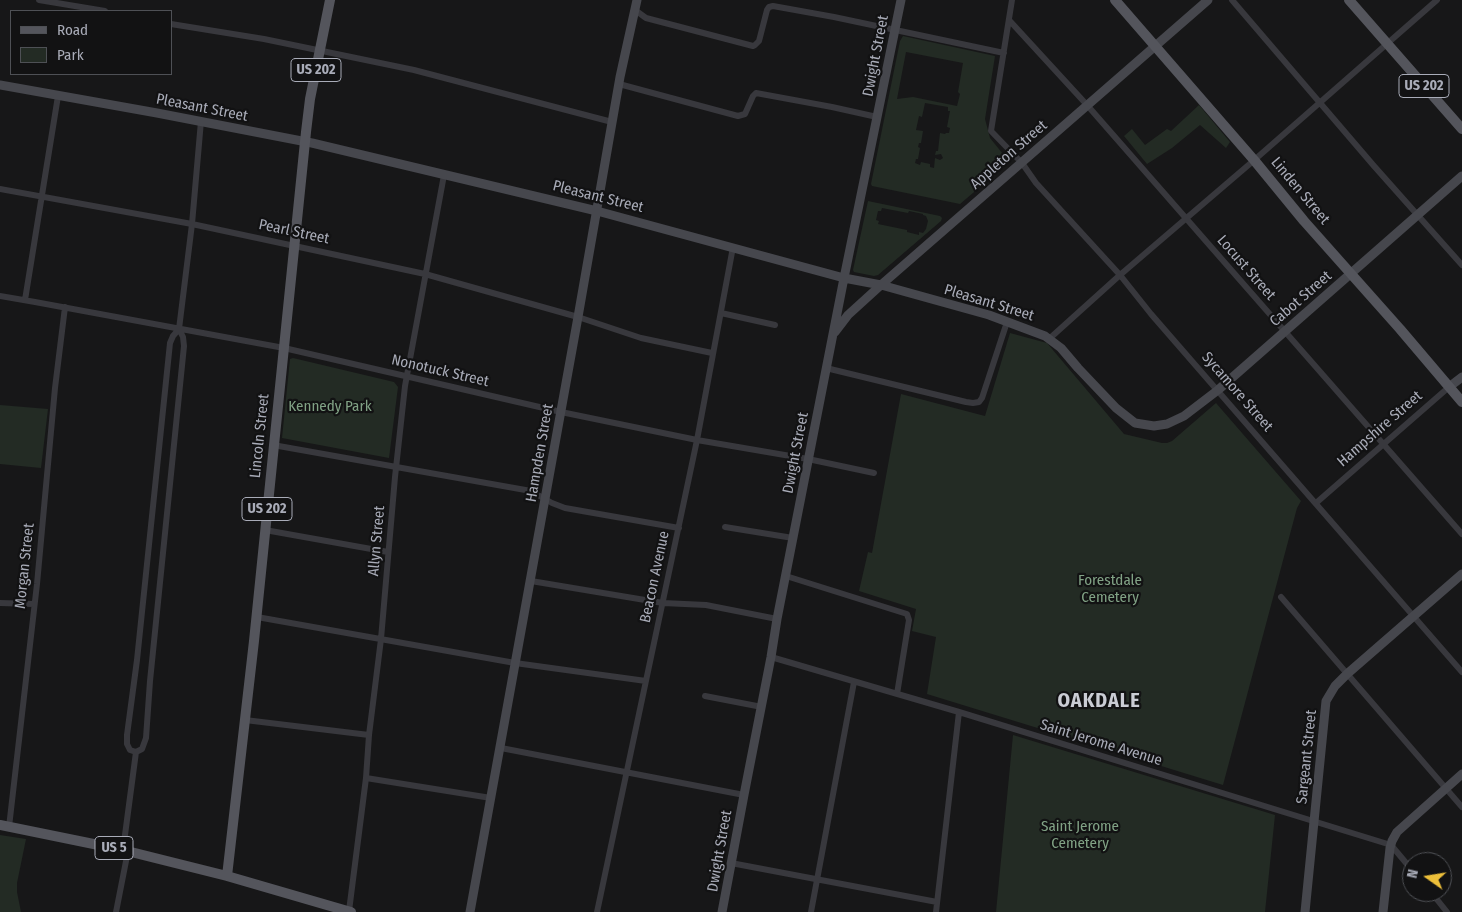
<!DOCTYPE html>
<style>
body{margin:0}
#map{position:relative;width:1462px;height:912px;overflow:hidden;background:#171718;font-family:"Fira Sans Condensed",sans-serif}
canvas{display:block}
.legend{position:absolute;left:10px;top:10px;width:162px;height:65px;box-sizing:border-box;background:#121213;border:1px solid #4e5055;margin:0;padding:6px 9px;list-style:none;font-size:15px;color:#a9acb8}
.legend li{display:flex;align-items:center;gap:10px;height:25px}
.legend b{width:25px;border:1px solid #4e5055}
.north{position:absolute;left:1402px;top:852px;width:50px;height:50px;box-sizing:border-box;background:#121213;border:1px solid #4e5055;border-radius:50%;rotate:283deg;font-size:14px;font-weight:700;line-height:20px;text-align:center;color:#a9acb8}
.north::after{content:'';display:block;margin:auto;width:18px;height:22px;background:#edbf3a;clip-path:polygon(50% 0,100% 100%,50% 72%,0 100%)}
</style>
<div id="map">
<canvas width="1462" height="912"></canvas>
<ul class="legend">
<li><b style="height:6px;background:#54555c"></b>Road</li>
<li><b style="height:14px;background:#232b24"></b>Park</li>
</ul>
<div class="north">N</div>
</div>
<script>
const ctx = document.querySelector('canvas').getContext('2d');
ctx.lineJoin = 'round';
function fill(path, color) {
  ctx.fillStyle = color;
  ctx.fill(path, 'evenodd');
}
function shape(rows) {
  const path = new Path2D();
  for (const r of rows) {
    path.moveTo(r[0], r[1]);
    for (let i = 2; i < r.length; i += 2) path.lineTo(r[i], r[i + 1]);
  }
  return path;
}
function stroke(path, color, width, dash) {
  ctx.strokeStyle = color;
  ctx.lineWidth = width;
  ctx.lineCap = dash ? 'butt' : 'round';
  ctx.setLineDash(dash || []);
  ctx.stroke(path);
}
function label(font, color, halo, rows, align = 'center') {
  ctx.font = font + ' "Fira Sans Condensed",sans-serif';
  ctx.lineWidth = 4.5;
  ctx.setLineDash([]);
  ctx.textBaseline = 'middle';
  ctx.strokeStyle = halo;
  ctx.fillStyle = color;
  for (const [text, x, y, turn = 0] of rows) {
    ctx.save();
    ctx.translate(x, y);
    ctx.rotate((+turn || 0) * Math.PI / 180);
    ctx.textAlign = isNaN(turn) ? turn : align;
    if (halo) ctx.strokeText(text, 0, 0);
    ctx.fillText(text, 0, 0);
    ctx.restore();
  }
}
const green = shape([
 [903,36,995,56,985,119,990,138,1007,159,1007,164,960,204,872,186,871,184,900,41],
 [906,52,963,63,958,92,960,94,957,106,913,97,897,99],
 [925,103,948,107,948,111,950,111,947,127,950,128,949,133,946,133,945,134,940,133,938,151,936,151,935,155,941,154,943,158,940,160,935,158,934,168,930,167,930,164,921,162,920,165,915,163,916,159,918,159,920,148,918,147,919,143,921,143,923,131,916,130,919,116,922,117],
 [1199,105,1230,142,1226,148,1200,125,1172,148,1147,164,1124,136,1132,129,1145,145,1167,129,1171,131],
 [868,201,940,216,942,218,941,221,878,275,874,276,854,272,853,270],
 [882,208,908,213,909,211,923,214,923,215,926,216,928,221,926,229,923,233,919,232,919,235,907,232,907,230,878,224,879,221,876,220,878,211,881,211],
 [1010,333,1047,343,1124,434,1162,443,1167,443,1172,441,1216,403,1301,501,1297,508,1223,785,927,694,936,637,912,631,916,609,859,591,868,552,872,553,901,394,985,416],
 [293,358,394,382,398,387,389,458,282,438,290,359],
 [0,405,48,409,41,468,0,464],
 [1013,735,1275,815,1265,912,996,912],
 [0,835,26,839,17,883,17,892,21,912,0,912]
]);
const street = shape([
 [39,0,105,11],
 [1012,0,991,131,1022,163,1036,183,1120,275,1151,314,1462,672],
 [1232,0,1374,166,1462,265],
 [635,10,646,18,753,46,755,45,759,41,767,10,769,7,773,6,834,17,1004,53],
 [1009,20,1087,105,1462,534],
 [171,24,264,39,414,70,612,122],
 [619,84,738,116,745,114,753,96,756,93,832,107,877,117],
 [0,189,192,224,425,274,578,317,641,338,712,353],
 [0,296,35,302,284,348,561,412,697,440,808,459,874,473],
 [25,300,58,96],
 [721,313,775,325],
 [1049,339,1120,275,1252,162,1437,0],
 [826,368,966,402,973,403,979,402,982,398,1007,322],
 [273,445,531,491,552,503,565,508,679,528],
 [1316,503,1449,387],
 [725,527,793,538],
 [265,530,388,552],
 [786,576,907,614,909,620,897,694],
 [531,581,663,603,706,605,777,619],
 [1281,597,1462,807],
 [0,603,34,604],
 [257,617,515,663,646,681],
 [771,657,959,712,1391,845,1412,870],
 [705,696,762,707],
 [245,720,369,735],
 [501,748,744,795],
 [136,752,142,749,146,738,150,681,184,346,183,337,179,329,192,224,201,121],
 [136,752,130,750,127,744,127,735,137,660,170,343,173,336,179,329],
 [366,778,491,798],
 [9,827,37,584,55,388,65,307],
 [123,850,136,752],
 [731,863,937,902],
 [1431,892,1447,912],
 [349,911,366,778,369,735,381,639,395,477,405,386,444,175],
 [116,912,128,851],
 [597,912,697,440,733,247],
 [811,912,854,682],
 [936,912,959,712]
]);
const secondary = shape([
 [0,85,157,113,312,143,597,211,844,278,881,285,989,315,1045,336,1061,348,1078,368,1116,408,1135,423,1154,426,1167,424,1184,416,1218,390,1462,176],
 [835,332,848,315,881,285,1208,0],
 [1449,387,1462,377],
 [470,912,578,317,620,77,637,0],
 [722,912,744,795,771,657,777,619,844,278,901,0],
 [1305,912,1326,701,1335,686,1347,674,1462,574],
 [1383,912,1390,848,1392,841,1397,832,1462,774]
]);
const primary = shape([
 [1115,0,1254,160,1304,221,1400,329,1462,402],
 [1349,0,1462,129],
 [0,825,123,850,227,876,351,912],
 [227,876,254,641,306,132,310,99,330,0]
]);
const shields = [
 [316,70,50],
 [1424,86,50],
 [267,509,50],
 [114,848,38]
];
const shieldNames = [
 ["US 202",316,70],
 ["US 202",1424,86],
 ["US 202",267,509],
 ["US 5",114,848]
];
const streetNames = [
 ["Dwight Street",876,56,-79],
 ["Pleasant Street",202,108,11],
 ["Appleton Street",1009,155,-41],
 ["Linden Street",1300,191,50],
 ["Pleasant Street",598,197,14],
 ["Pearl Street",294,232,12],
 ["Locust Street",1246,268,49],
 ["Cabot Street",1301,299,-41],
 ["Pleasant Street",989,303,17],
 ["Nonotuck Street",440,371,13],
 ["Sycamore Street",1237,392,49],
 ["Hampshire Street",1380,429,-41],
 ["Lincoln Street",260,436,-84],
 ["Hampden Street",540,453,-80],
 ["Dwight Street",796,453,-79],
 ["Allyn Street",377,541,-85],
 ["Morgan Street",25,566,-84],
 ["Beacon Avenue",655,577,-78],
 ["Saint Jerome Avenue",1101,743,17],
 ["Sargeant Street",1307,757,-84],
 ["Dwight Street",720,851,-80]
];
const parkNames = [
 ["Kennedy Park",330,407],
 ["Forestdale",1110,581],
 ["Cemetery",1110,598],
 ["Saint Jerome",1080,827],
 ["Cemetery",1080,844]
];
const districtNames = [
 ["OAKDALE",1099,701]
];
fill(green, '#232b24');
stroke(street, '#38383d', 6);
stroke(secondary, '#46474d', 9);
stroke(primary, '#54555c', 10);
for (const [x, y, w] of shields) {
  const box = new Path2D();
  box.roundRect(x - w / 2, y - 11.5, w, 23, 4);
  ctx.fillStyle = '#121213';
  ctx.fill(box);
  stroke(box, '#a9acb8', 1);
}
label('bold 14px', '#a9acb8', null, shieldNames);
label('15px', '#a9acb8', '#121213', streetNames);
label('15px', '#81a285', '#121213', parkNames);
ctx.letterSpacing = '1px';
label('bold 20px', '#caccd4', '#121213', districtNames);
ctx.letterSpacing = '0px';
</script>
